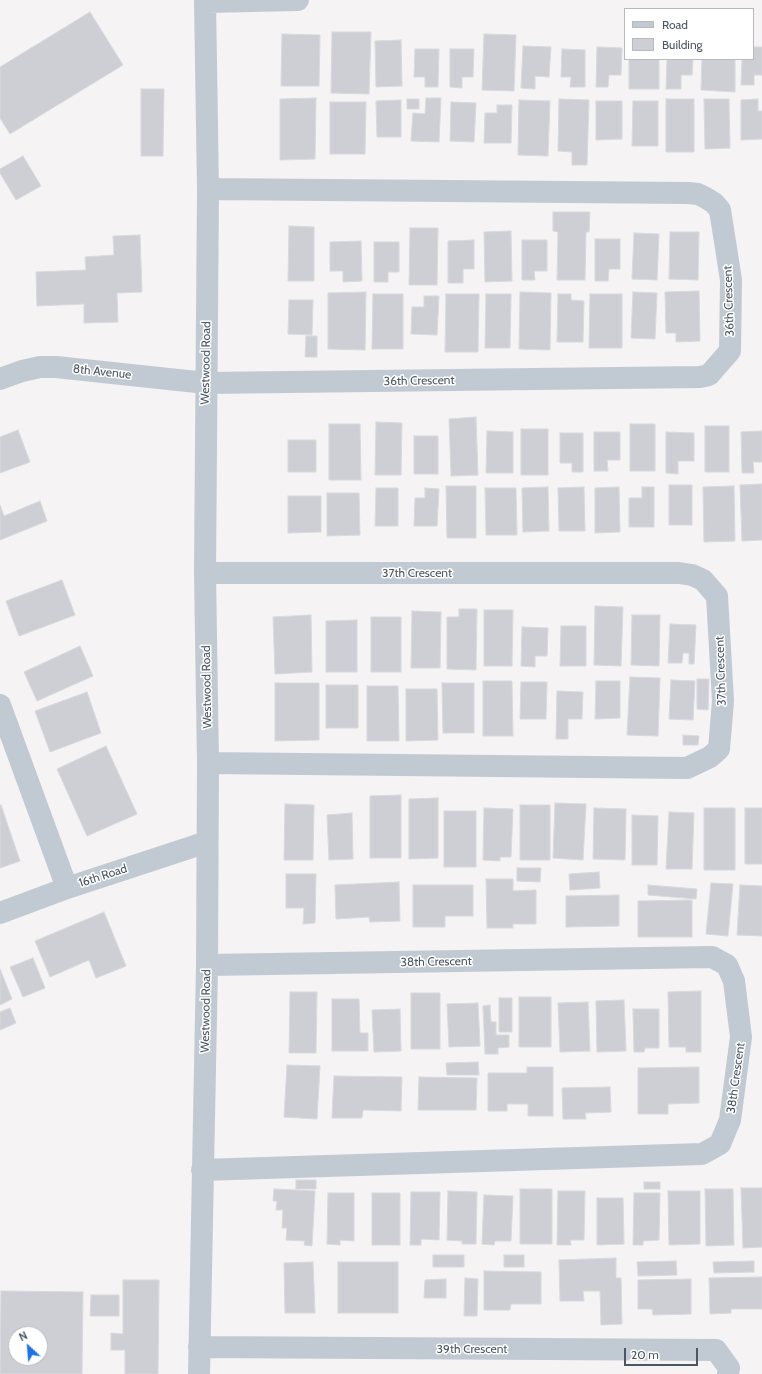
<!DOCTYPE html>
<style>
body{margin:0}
#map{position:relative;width:762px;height:1374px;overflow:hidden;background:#f5f3f3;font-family:Cabin,sans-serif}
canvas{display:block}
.legend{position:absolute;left:624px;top:8px;width:130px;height:52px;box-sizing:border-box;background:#fff;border:1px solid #b7bbc0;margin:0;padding:5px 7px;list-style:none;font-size:12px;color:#4a5661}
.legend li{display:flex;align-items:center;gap:8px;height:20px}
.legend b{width:20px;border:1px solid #b7bbc0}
.north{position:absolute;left:8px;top:1326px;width:40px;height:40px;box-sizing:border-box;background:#fff;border:1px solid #b7bbc0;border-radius:50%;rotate:334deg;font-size:11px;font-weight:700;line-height:16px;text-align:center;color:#4a5661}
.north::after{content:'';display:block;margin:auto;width:14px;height:18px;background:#1a73e8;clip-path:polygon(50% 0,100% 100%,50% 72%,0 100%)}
.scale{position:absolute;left:624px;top:1348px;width:74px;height:18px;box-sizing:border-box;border:2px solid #4a5661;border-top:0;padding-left:5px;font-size:12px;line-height:14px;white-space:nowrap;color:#4a5661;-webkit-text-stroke:3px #fff;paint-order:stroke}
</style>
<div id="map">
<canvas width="762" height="1374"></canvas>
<ul class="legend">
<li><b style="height:5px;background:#c1cad2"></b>Road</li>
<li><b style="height:11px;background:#cdcfd5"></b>Building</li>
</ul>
<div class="north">N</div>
<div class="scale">20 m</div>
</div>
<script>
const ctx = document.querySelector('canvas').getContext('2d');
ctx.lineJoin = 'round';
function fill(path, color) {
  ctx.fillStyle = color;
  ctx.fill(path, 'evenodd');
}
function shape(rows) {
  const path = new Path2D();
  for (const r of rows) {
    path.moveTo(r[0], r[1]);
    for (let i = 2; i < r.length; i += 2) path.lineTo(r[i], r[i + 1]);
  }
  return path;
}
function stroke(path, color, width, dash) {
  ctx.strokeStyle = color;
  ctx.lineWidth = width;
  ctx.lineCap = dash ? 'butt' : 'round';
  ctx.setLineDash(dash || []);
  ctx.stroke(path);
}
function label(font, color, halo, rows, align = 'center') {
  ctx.font = font + ' Cabin,sans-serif';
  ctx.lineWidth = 3;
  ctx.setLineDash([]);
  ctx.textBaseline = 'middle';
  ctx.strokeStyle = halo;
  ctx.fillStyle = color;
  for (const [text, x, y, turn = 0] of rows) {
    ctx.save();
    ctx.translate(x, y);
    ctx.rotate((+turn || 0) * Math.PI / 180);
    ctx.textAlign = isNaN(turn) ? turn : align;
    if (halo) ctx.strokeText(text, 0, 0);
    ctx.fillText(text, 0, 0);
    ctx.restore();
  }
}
const building = shape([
 [90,12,123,65,10,134,0,118,0,67,90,12],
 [332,32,371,32,369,94,331,93,332,32],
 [282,34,320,35,319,86,281,86,282,34],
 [484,34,516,35,514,91,482,90,484,34],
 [401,40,402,86,376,87,375,41,401,40],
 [523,46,551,47,549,77,535,76,535,89,521,88,523,46],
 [597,47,622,48,621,75,609,75,608,87,596,87,597,47],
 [753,47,762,47,762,75,754,75,754,85,741,85,742,59,753,59,753,47],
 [415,49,439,49,438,87,425,87,425,77,414,77,415,49],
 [450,49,474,49,473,77,462,77,462,88,450,87,450,49],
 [562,49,585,50,585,87,570,87,571,77,561,77,562,49],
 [629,59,659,59,659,89,629,89,629,59],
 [667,59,693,59,692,75,681,75,681,89,666,89,667,59],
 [702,59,735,59,735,92,701,90,702,59],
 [141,89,164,89,163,156,141,156,141,89],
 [316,98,315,159,280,160,280,99,316,98],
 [426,98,441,98,439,142,411,141,413,113,425,114,426,98],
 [407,99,419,99,419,109,407,109,407,99],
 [559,99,589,100,587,165,572,165,572,152,558,151,559,99],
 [666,99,694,99,694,152,666,152,666,99],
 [704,99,729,99,730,148,705,149,704,99],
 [758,99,758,111,762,111,762,139,741,140,741,100,758,99],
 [401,100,401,137,377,137,376,101,401,100],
 [519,100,550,101,548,156,518,155,519,100],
 [596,101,622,101,622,139,596,140,596,101],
 [633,101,658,101,658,146,632,146,633,101],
 [330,102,366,102,365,154,330,154,330,102],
 [451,102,476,103,474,142,450,141,451,102],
 [497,105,512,105,511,143,484,143,485,113,497,113,497,105],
 [23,156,41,186,16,200,0,173,0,169,23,156],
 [553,212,590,212,589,232,586,232,585,280,557,280,558,232,553,231,553,212],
 [289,226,314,227,314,281,288,281,289,226],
 [410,228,438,228,437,285,409,285,410,228],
 [511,231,512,281,485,282,484,232,511,231],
 [670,232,699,232,698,280,669,279,670,232],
 [634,233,659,234,657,280,632,279,634,233],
 [140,235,142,292,117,293,118,322,84,323,84,304,37,306,36,272,86,270,85,257,114,255,113,236,140,235],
 [595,239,620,239,620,269,609,269,608,281,595,281,595,239],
 [474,240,474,269,463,269,463,283,448,283,448,241,474,240],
 [522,240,547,240,547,271,534,271,535,280,522,280,522,240],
 [361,241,362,281,343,282,343,271,330,271,330,242,361,241],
 [374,242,399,242,399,272,388,272,388,282,374,282,374,242],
 [699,291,700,341,676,342,676,333,666,333,665,292,699,291],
 [366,292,365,350,328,349,328,293,366,292],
 [520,292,551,293,550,350,519,349,520,292],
 [633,292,657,293,655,339,631,338,633,292],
 [373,294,403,294,403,349,372,349,373,294],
 [446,294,479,294,478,352,445,352,446,294],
 [486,294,511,294,510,348,485,348,486,294],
 [558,294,571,294,571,300,584,301,583,342,557,342,558,294],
 [590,294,622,294,622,348,589,348,590,294],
 [424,296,439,296,437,335,411,334,412,307,424,307,424,296],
 [289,300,313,300,312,335,288,334,289,300],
 [306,336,317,336,317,357,305,357,306,336],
 [476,417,478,475,451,476,449,419,476,417],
 [376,422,402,423,401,475,375,475,376,422],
 [329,424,360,424,361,480,329,480,329,424],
 [630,424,655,424,655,471,630,471,630,424],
 [705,426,729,426,729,472,705,472,705,426],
 [521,429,548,429,548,475,521,475,521,429],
 [18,430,30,462,0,473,0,437,18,430],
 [487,431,513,432,513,473,486,473,487,431],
 [762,431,762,462,753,462,754,473,742,473,741,432,762,431],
 [594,432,620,432,620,460,607,460,608,471,594,471,594,432],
 [666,432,694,433,694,461,678,461,678,474,666,473,666,432],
 [560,433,583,433,583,472,572,472,572,463,560,463,560,433],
 [414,436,438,436,438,474,414,474,414,436],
 [288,440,316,440,316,472,288,472,288,440],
 [762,484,762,540,742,541,740,485,762,484],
 [669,485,692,485,692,525,669,525,669,485],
 [446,486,476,486,476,538,447,538,446,486],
 [734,486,735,541,704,542,703,487,734,486],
 [548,487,549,531,523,532,522,488,548,487],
 [584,487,585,531,559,531,558,488,584,487],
 [619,487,620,532,595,533,595,488,619,487],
 [642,487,654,487,654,527,629,527,629,498,642,498,642,487],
 [376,488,398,488,398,526,375,526,376,488],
 [425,488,439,489,437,526,414,526,415,498,425,498,425,488],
 [485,488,516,488,517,535,486,535,485,488],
 [327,493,359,493,360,535,327,536,327,493],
 [288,496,321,496,321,532,288,533,288,496],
 [40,501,47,521,0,540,0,505,4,516,40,501],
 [62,580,75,615,19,636,6,601,62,580],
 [595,606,623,607,621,666,594,665,595,606],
 [459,609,477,609,476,670,447,669,447,617,459,617,459,609],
 [484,610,513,610,512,666,484,666,484,610],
 [412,611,441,612,440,668,411,668,412,611],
 [311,615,312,672,275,674,273,617,311,615],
 [632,615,660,615,659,666,631,665,632,615],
 [371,617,401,617,401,672,371,672,371,617],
 [357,620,357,672,326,672,326,621,357,620],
 [670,624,696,625,694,664,689,664,689,653,683,653,682,663,668,663,670,624],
 [561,626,586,626,586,666,560,666,561,626],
 [522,627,548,628,547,656,535,656,535,667,521,666,522,627],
 [80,646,93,676,37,701,24,672,80,646],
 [630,677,660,678,658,736,627,735,630,677],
 [697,679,709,679,708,710,697,709,697,679],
 [671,680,695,681,693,720,669,719,671,680],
 [483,681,512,681,513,736,483,736,483,681],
 [596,681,620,681,620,718,595,719,596,681],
 [521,682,547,682,546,719,520,719,521,682],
 [275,683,319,683,319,740,275,741,275,683],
 [442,683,474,683,474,733,443,733,442,683],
 [326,685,358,685,358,728,326,728,326,685],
 [367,686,398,686,399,741,367,741,367,686],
 [406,689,437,689,438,740,406,741,406,689],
 [557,691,583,692,582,719,568,719,568,739,556,739,557,691],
 [87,692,101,733,50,752,35,711,87,692],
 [683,735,699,736,698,745,683,745,683,735],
 [106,746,137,814,87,836,57,769,106,746],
 [401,795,401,858,370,858,370,796,401,795],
 [438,798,438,858,409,859,409,799,438,798],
 [555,803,586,804,583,860,553,858,555,803],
 [285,804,314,805,313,860,284,860,285,804],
 [1,805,20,861,0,868,0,806,1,805],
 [520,805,550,805,550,860,520,860,520,805],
 [484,808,513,809,511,857,500,857,500,861,483,860,484,808],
 [594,808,626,809,625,860,593,859,594,808],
 [704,808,735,808,735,870,704,870,704,808],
 [745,808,762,808,762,864,745,864,745,808],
 [444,811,476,811,476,867,444,867,444,811],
 [669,812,694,813,692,869,666,869,669,812],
 [352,813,353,859,329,860,327,815,352,813],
 [632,815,658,816,657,865,632,865,632,815],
 [517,868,541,868,540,882,517,881,517,868],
 [599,872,600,888,570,890,569,874,599,872],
 [286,874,316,874,315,923,303,924,304,908,286,908,286,874],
 [486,879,513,879,513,891,536,890,536,924,513,924,513,928,487,928,486,879],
 [399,882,400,921,370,922,369,917,336,919,335,885,399,882],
 [711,883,733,884,728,936,706,934,711,883],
 [413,885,473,885,473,916,445,916,445,927,413,927,413,885],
 [648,885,697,889,696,899,648,895,648,885],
 [740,885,762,886,762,936,737,935,740,885],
 [619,895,619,926,566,927,566,896,619,895],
 [692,900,692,937,638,937,638,901,692,900],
 [104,912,126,966,96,978,89,960,50,977,35,941,104,912],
 [33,958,45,988,23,997,10,967,33,958],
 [0,969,12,999,0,1005,0,969],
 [701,991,701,1052,686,1052,686,1047,669,1047,668,992,701,991],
 [290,992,317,992,316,1053,289,1053,290,992],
 [411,993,440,993,440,1049,411,1049,411,993],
 [519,997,551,997,551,1047,519,1047,519,997],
 [499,998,512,998,512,1032,499,1032,499,998],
 [332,999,359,999,360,1033,368,1033,368,1051,332,1051,332,999],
 [624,1000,626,1051,597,1052,596,1001,624,1000],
 [588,1002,590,1051,560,1052,558,1003,588,1002],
 [478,1003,480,1046,449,1047,447,1004,478,1003],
 [490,1005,491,1022,496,1022,496,1035,509,1035,509,1047,498,1048,498,1054,485,1054,483,1006,490,1005],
 [10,1008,16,1023,0,1030,0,1012,10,1008],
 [400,1009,401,1051,374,1052,372,1010,400,1009],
 [633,1009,659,1009,659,1048,645,1048,644,1052,634,1052,633,1009],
 [478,1062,479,1075,447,1075,446,1063,478,1062],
 [287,1065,320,1066,317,1119,284,1117,287,1065],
 [527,1067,553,1067,553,1116,528,1116,528,1104,507,1104,507,1111,488,1111,488,1073,527,1073,527,1067],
 [699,1067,699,1103,668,1104,668,1114,638,1114,638,1068,699,1067],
 [334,1076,402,1077,401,1111,363,1110,362,1118,332,1118,334,1076],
 [419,1077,477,1078,476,1110,418,1110,419,1077],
 [610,1087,611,1112,585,1113,586,1119,563,1119,562,1088,610,1087],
 [296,1180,316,1180,316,1189,296,1189,296,1180],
 [644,1182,660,1182,660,1189,644,1189,644,1182],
 [741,1188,762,1188,762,1247,743,1248,741,1188],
 [274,1189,315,1191,312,1246,304,1245,305,1241,286,1240,287,1228,282,1228,283,1210,276,1210,277,1201,273,1201,274,1189],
 [520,1189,552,1189,552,1244,520,1244,520,1189],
 [705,1189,733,1189,734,1245,706,1246,705,1189],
 [448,1191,477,1192,476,1244,462,1244,462,1241,447,1240,448,1191],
 [558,1191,585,1191,584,1240,570,1240,571,1245,557,1245,558,1191],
 [668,1191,700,1191,700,1244,669,1245,668,1191],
 [411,1192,440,1192,439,1240,421,1239,421,1245,410,1245,411,1192],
 [328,1193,354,1193,354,1241,340,1240,340,1245,327,1244,328,1193],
 [372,1193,400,1193,400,1245,372,1245,372,1193],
 [634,1193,660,1193,659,1240,643,1241,643,1245,633,1245,634,1193],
 [484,1195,513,1196,511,1241,495,1241,494,1245,482,1244,484,1195],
 [597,1198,623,1198,624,1244,597,1245,597,1198],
 [433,1255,464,1255,464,1267,433,1267,433,1255],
 [504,1255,524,1255,524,1267,504,1267,504,1255],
 [616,1258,616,1278,621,1278,622,1324,601,1325,600,1291,583,1291,584,1301,560,1301,559,1260,616,1258],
 [676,1261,677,1275,638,1276,637,1262,676,1261],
 [754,1261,754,1272,714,1273,713,1262,754,1261],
 [313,1262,315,1313,285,1313,284,1263,313,1262],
 [338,1262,398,1262,398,1313,338,1313,338,1262],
 [484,1271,541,1272,541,1304,511,1304,510,1310,484,1310,484,1271],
 [762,1277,762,1309,731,1309,731,1313,710,1314,709,1278,762,1277],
 [465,1278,478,1279,477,1316,464,1316,465,1278],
 [446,1279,446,1298,424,1298,425,1280,446,1279],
 [691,1279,691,1314,653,1315,652,1309,638,1309,638,1280,691,1279],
 [123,1280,159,1280,158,1374,125,1374,125,1350,111,1350,111,1333,123,1334,123,1280],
 [1,1291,83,1292,82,1374,0,1374,1,1291],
 [16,1334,40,1334,40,1358,16,1358,16,1334],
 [91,1295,119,1295,119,1316,90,1316,91,1295]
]);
const minor = shape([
 [205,2,298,0],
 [0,379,22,371,40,367,56,367,206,383,700,377,709,375,730,351,731,280,720,210,714,203,706,198,698,194,688,193,208,189],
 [205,573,679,573,692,575,703,580,717,596,723,701,719,749,710,757,687,768,208,763],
 [0,705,67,888],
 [0,913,67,888,207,842],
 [202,1170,702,1154,720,1144,730,1120,741,1037,734,981,727,965,712,957,207,965],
 [199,1347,716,1350,729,1368,728,1374],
 [199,1374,207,965,208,763,205,573,208,189,205,0]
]);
const streetNames = [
 ["36th Crescent",729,301,-92],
 ["Westwood Road",206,363,-89],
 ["8th Avenue",102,372,6],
 ["36th Crescent",419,381,-1],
 ["37th Crescent",417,573],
 ["37th Crescent",721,671,-92],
 ["Westwood Road",207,687,-91],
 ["16th Road",103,876,-18],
 ["38th Crescent",436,962,-1],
 ["Westwood Road",206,1011,-89],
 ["38th Crescent",736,1078,-82],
 ["39th Crescent",472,1349]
];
fill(building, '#cdcfd5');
stroke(building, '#d7d9de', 1);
stroke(minor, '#c1cad2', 22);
label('12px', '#4a5661', '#fff', streetNames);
</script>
